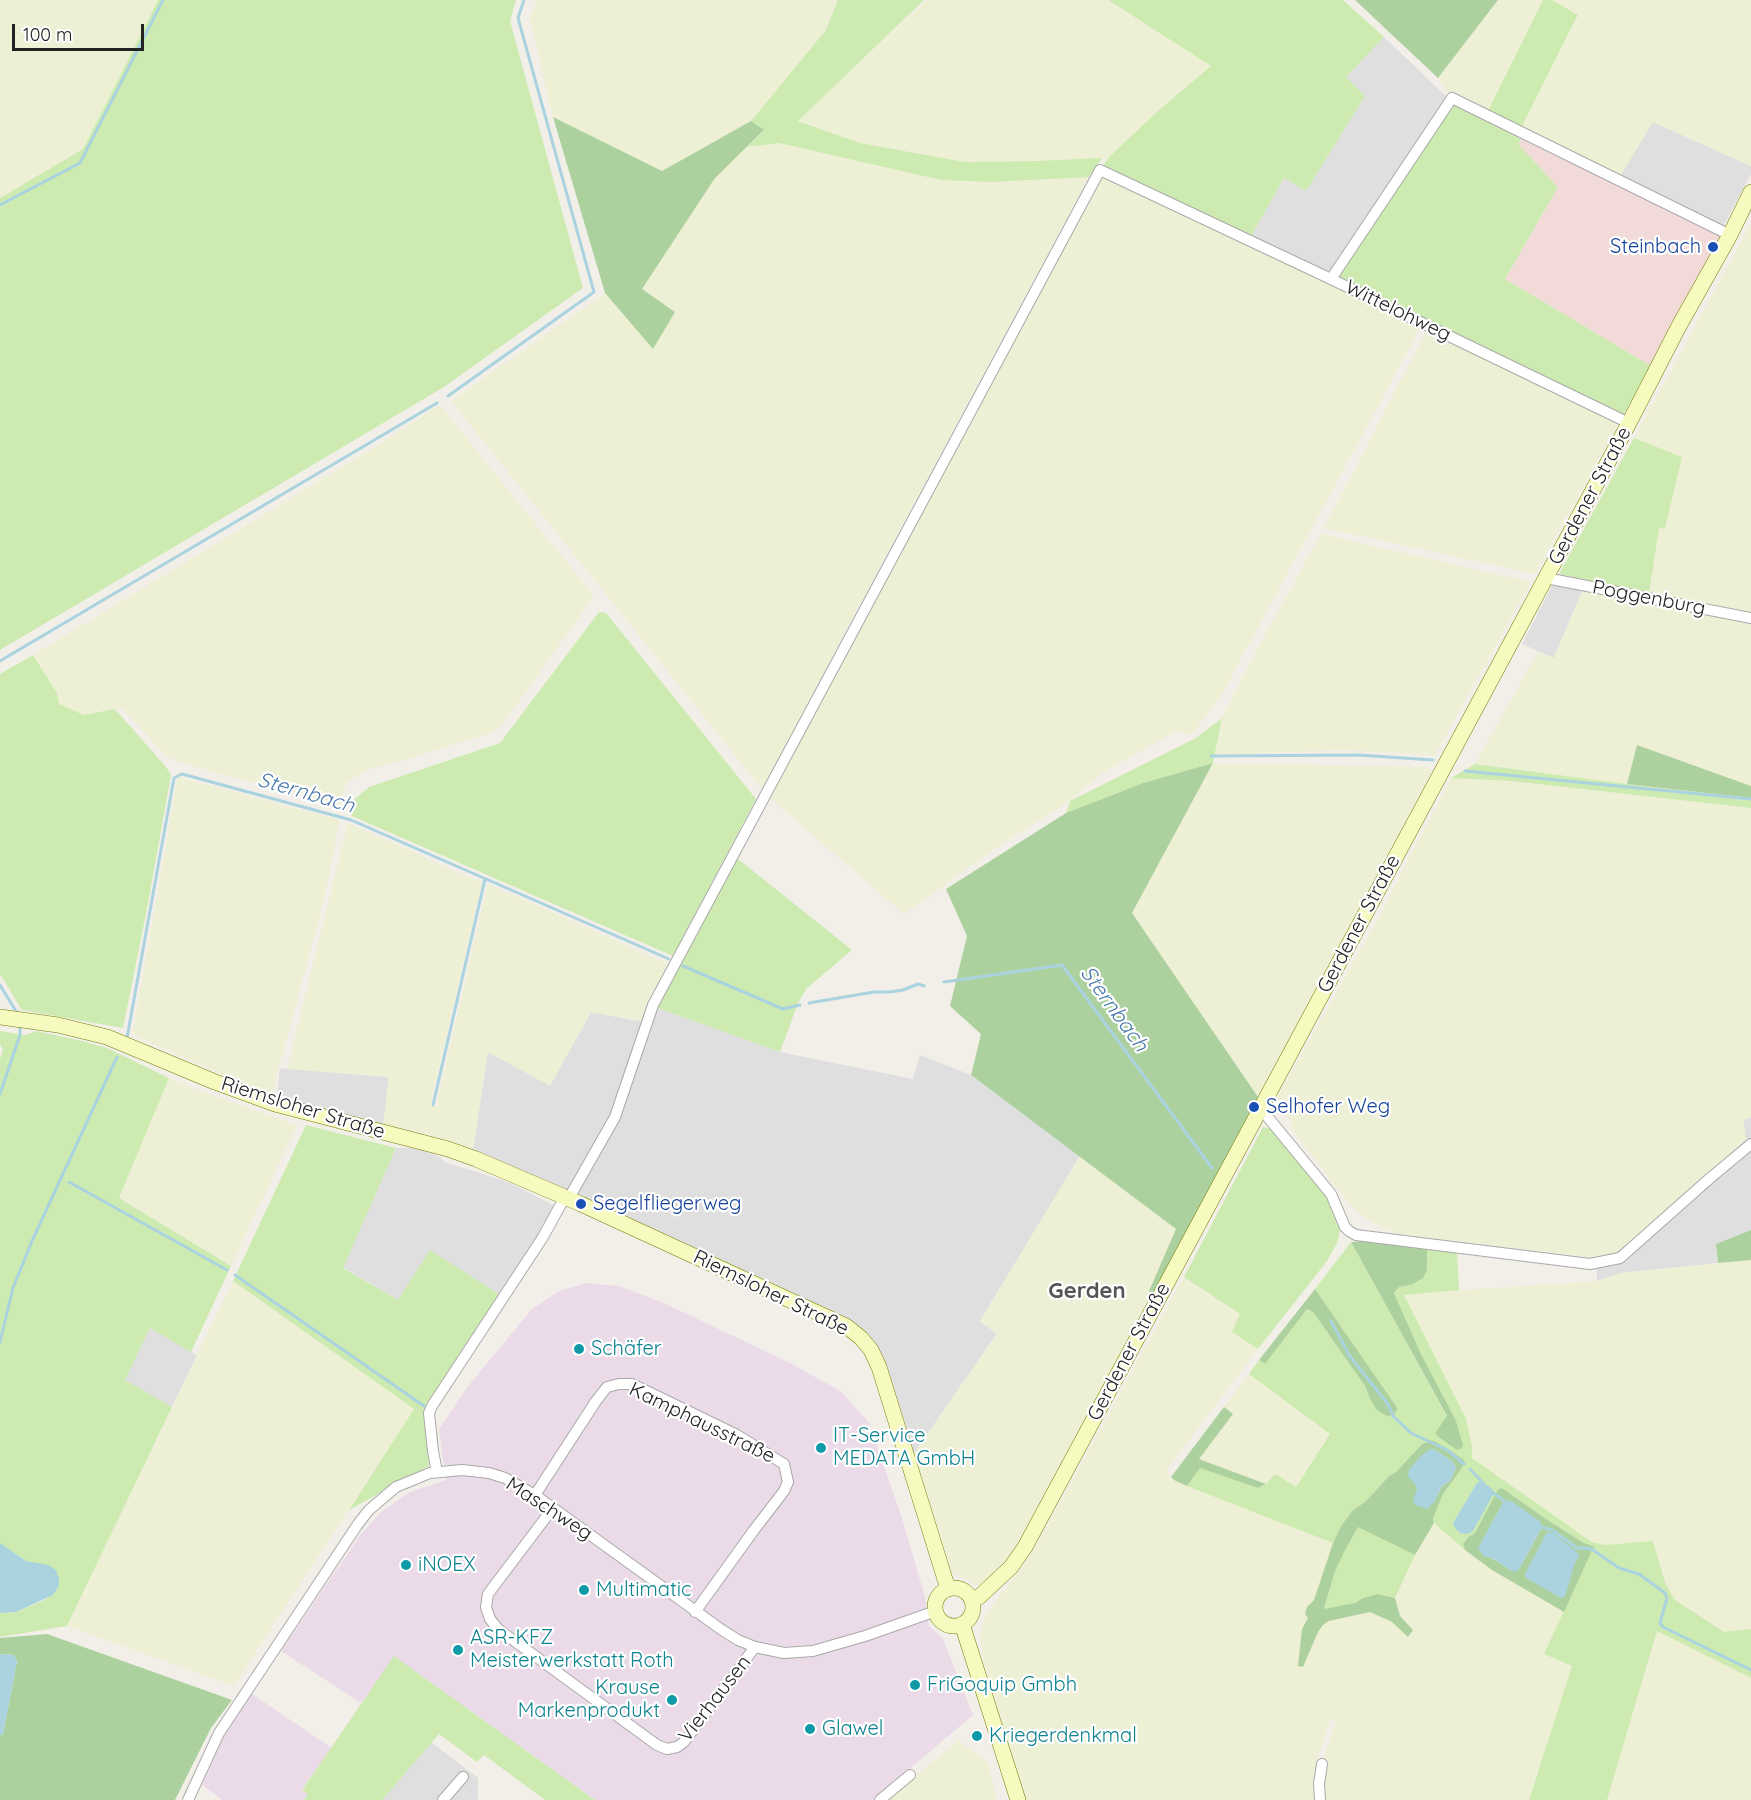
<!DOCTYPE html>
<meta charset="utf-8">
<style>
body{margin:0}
#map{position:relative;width:1751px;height:1800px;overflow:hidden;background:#f2efe9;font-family:Quicksand,sans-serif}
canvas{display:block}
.scale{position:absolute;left:12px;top:24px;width:132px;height:27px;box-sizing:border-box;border:3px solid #222;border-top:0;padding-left:8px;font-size:18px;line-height:21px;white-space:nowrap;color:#222;-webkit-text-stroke:4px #fff;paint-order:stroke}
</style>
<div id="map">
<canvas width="1751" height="1800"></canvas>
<div class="scale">100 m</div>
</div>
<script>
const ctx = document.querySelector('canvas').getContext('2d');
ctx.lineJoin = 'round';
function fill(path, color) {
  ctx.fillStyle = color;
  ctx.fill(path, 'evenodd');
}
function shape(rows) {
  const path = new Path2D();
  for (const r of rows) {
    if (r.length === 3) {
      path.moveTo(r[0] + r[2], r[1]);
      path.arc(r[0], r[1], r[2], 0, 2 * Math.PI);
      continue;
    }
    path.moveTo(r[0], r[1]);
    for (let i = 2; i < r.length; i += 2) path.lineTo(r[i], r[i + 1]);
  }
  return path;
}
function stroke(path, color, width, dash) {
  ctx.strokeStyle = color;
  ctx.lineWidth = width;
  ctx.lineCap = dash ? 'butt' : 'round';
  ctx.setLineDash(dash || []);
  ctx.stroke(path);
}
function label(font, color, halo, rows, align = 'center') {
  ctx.font = font + ' Quicksand,sans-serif';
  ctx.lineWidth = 4.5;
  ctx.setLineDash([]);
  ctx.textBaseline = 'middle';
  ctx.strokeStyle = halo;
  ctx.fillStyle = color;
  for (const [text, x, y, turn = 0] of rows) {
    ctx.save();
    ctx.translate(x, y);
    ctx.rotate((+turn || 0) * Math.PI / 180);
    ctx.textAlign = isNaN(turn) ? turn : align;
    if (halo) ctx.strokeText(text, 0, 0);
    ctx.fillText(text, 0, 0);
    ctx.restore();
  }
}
const residential = shape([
 [1384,37,1448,98,1330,276,1250,238,1284,178,1306,191,1365,96,1346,77],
 [1653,122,1751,166,1751,174,1722,228,1620,176],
 [1554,582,1583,589,1554,658,1522,644],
 [649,1005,780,1052,913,1079,920,1055,971,1075,1080,1156,980,1321,997,1333,913,1455,882,1359,874,1341,865,1331,841,1316,764,1279,606,1211,526,1175,473,1149,488,1052,550,1085,591,1012,644,1022],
 [280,1068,389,1077,383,1126,277,1096],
 [1751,1117,1751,1230,1716,1244,1718,1263,1621,1273,1597,1281,1596,1258,1616,1252,1638,1235,1746,1139,1743,1120],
 [396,1148,412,1148,436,1155,445,1162,510,1183,559,1208,500,1295,431,1251,398,1300,343,1267],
 [150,1328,197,1355,172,1407,124,1381],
 [431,1742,478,1778,478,1800,382,1800]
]);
const commercial = shape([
 [1521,139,1722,235,1651,366,1505,279,1558,187,1518,144]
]);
const industrial = shape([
 [586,1283,619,1286,666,1304,790,1363,842,1392,869,1423,901,1515,925,1597,929,1626,943,1639,973,1715,873,1800,595,1800,395,1657,361,1703,281,1651,361,1534,382,1511,410,1492,446,1480,439,1429,469,1385,532,1309,559,1291],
 [252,1694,332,1748,302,1789,308,1794,304,1800,222,1800,202,1785,226,1732]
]);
const farmland = shape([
 [0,0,158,0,83,149,0,198],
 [537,0,838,0,826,30,751,121,662,171,553,117,529,17],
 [927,0,1108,0,1211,66,1159,110,1108,158,1035,161,964,162,860,143,797,120],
 [1498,0,1543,0,1487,113,1449,93,1438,78],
 [1552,0,1751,0,1751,166,1653,122,1620,176,1521,128,1579,15],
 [779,143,941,180,992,182,1089,177,855,613,767,780,763,790,451,401,605,293,654,349,642,289,715,178,747,147],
 [1101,176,1421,327,1222,694,1194,732,1190,735,1178,730,1102,773,1070,801,1003,843,904,914,768,796],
 [1751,224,1751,613,1649,594,1659,528,1665,528,1634,438],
 [1427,330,1618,424,1535,574,1324,528],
 [440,405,594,596,500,728,484,735,391,764,366,770,347,782,338,806,182,763,166,756,122,708,84,715,59,704,57,693,33,655,375,447],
 [1321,534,1531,582,1435,755,1341,750,1215,755,1222,718,1250,662],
 [1583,589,1751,623,1751,786,1637,745,1627,784,1475,764,1538,652,1554,658],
 [1213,763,1426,767,1432,771,1258,1097,1132,913],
 [178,777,340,820,322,908,272,1093,216,1072,134,1035,133,1030],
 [1451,778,1511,781,1751,808,1751,1117,1743,1120,1746,1139,1638,1235,1616,1252,1596,1258,1399,1234,1373,1223,1355,1210,1336,1187,1294,1132,1285,1109,1276,1100,1377,920],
 [348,823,482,883,430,1106,436,1107,488,884,668,964,649,1005,644,1022,591,1012,550,1086,488,1052,473,1149,441,1138,409,1130,383,1126,389,1077,287,1069],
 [169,1078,200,1091,297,1125,231,1266,119,1198],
 [1080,1156,1176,1229,1149,1291,1153,1299,1021,1542,997,1575,979,1586,951,1572,913,1455,997,1334,980,1321],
 [1751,1260,1751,1629,1724,1632,1674,1599,1665,1582,1653,1542,1605,1545,1592,1542,1472,1458,1472,1447,1404,1294,1597,1281,1621,1273],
 [1184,1277,1240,1314,1232,1332,1258,1349,1165,1472,1174,1480,1333,1543,1308,1618,1302,1629,1303,1667,1318,1632,1323,1625,1329,1621,1371,1612,1392,1622,1408,1637,1413,1630,1400,1616,1395,1598,1415,1555,1434,1523,1492,1570,1564,1612,1545,1654,1572,1666,1529,1800,1320,1800,1322,1764,1336,1722,1330,1720,1317,1762,1313,1783,1314,1800,1025,1800,983,1659,980,1637,984,1620,995,1602,1021,1569,1039,1541],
 [233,1281,414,1409,234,1686,67,1626],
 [1249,1374,1330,1434,1295,1487,1275,1475,1266,1484,1199,1459,1233,1414,1224,1407],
 [1657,1631,1751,1678,1751,1800,1607,1800],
 [958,1741,987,1762,998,1800,886,1800]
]);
const grass = shape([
 [158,0,516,0,510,21,583,288,444,387,0,650,0,198,83,149],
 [838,0,924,0,798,121,860,143,964,162,1035,161,1102,158,1089,177,992,182,941,180,779,143,747,147,764,131,751,121,826,30],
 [1108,0,1343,0,1384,37,1346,77,1365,96,1306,191,1284,178,1250,238,1103,166,1108,158,1159,110,1211,66],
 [1543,0,1552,0,1578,15,1521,128,1487,113],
 [1454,105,1521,139,1518,144,1558,187,1505,279,1651,366,1621,419,1338,277],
 [1634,438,1682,457,1665,528,1659,528,1649,594,1559,574],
 [599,612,606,613,756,799,673,956,352,816,354,800,369,787,500,743],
 [33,655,57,693,59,704,84,715,115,709,166,767,171,775,146,914,123,1028,22,1010,0,974,0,674],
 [1222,718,1213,763,1143,783,1066,813,1070,801,1196,738],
 [1475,764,1627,784,1751,798,1751,808,1511,781,1451,778],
 [738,859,852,950,807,988,798,1003,780,1052,655,1007],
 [0,1031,25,1035,36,1031,82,1041,107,1048,169,1078,119,1198,231,1266,191,1352,150,1328,125,1380,172,1407,67,1626,0,1637,0,1613,16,1612,47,1599,37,1564,26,1561,0,1543,0,1059,3,1050,0,1044],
 [306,1125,396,1148,343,1268,398,1300,430,1250,500,1295,425,1411,429,1466,349,1510,414,1409,233,1281],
 [1263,1127,1272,1129,1327,1197,1338,1219,1340,1231,1337,1243,1327,1261,1258,1349,1232,1332,1240,1314,1184,1277],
 [1351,1242,1447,1417,1462,1448,1394,1293,1399,1287,1411,1285,1427,1270,1427,1248,1457,1252,1459,1290,1404,1295,1466,1419,1472,1447,1472,1458,1592,1542,1605,1545,1653,1541,1665,1582,1674,1599,1724,1632,1751,1629,1751,1678,1657,1631,1607,1800,1529,1800,1572,1666,1544,1654,1594,1546,1584,1543,1549,1521,1502,1488,1475,1533,1468,1537,1463,1543,1465,1550,1434,1523,1433,1518,1443,1494,1462,1468,1432,1440,1422,1444,1396,1472,1389,1476,1366,1501,1352,1511,1341,1526,1333,1543,1187,1486,1200,1467,1258,1488,1266,1484,1275,1474,1296,1487,1330,1434,1249,1374,1259,1360,1264,1364,1307,1309,1313,1312,1365,1386,1370,1399,1398,1409,1315,1289],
 [1477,1483,1483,1514,1453,1523],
 [1358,1526,1415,1555,1395,1598,1378,1594,1363,1598,1355,1603,1324,1610,1335,1571,1344,1550],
 [394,1656,595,1800,545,1800,484,1755,477,1762,439,1734,382,1800,304,1800,308,1794,302,1790]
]);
const forest = shape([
 [1355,0,1498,0,1438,78],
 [553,117,662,171,751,121,764,130,715,178,642,289,675,312,653,349,605,293],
 [1637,745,1751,786,1751,798,1627,784],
 [1213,763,1132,913,1258,1097,1153,1299,1149,1291,1176,1229,971,1075,981,1034,950,1006,967,936,946,889,1066,813,1143,783],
 [1751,1230,1751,1260,1718,1263,1716,1244],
 [1364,1241,1427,1248,1427,1270,1423,1278,1411,1285,1399,1287,1394,1293,1421,1354,1456,1421,1463,1445,1462,1448,1457,1450,1440,1438,1435,1433,1447,1416,1351,1242],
 [1315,1289,1398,1409,1393,1415,1387,1416,1377,1410,1370,1399,1365,1386,1313,1312,1307,1309,1265,1364,1259,1360],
 [1224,1407,1233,1414,1199,1459,1266,1484,1258,1488,1200,1468,1187,1486,1174,1480,1171,1477],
 [1432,1440,1448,1449,1464,1460,1462,1468,1443,1494,1433,1518,1434,1523,1415,1555,1358,1527,1345,1550,1335,1571,1324,1609,1355,1603,1363,1598,1378,1594,1395,1598,1400,1616,1413,1630,1408,1637,1392,1622,1370,1612,1329,1621,1323,1625,1318,1632,1303,1667,1298,1666,1302,1629,1308,1618,1305,1614,1307,1607,1314,1600,1333,1543,1341,1526,1352,1511,1366,1501,1389,1476,1396,1472,1422,1444],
 [1434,1449,1453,1462,1456,1468,1450,1481,1442,1486,1434,1502,1417,1490,1416,1486],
 [1502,1488,1549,1521,1584,1543,1594,1546,1564,1612,1492,1570,1465,1550,1463,1544,1468,1537,1475,1533,1498,1490],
 [1504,1501,1541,1529,1519,1569,1515,1571,1510,1570,1496,1560,1483,1555,1492,1523],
 [47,1634,232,1700,211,1728,175,1800,0,1800,0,1735,3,1734,17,1661,14,1655,0,1654,0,1638]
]);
const water = shape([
 [1430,1449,1434,1449,1453,1462,1456,1468,1450,1481,1442,1486,1434,1502,1427,1509,1415,1505,1413,1499,1417,1490,1416,1486,1408,1476,1409,1470,1421,1456],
 [1482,1481,1492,1489,1494,1493,1473,1531,1467,1534,1460,1533,1455,1528,1453,1523,1477,1483],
 [1504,1501,1511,1501,1541,1522,1541,1529,1519,1569,1515,1572,1510,1570,1496,1560,1483,1555,1478,1548],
 [1547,1532,1553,1533,1577,1552,1579,1556,1575,1563,1565,1596,1561,1598,1526,1578,1525,1574],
 [0,1543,26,1561,48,1565,56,1570,59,1579,59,1586,53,1595,16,1612,0,1613],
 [0,1654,14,1655,17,1661,3,1734,0,1735]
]);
const stream = shape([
 [0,205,80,163,163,0],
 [448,396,594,292,518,18,524,0],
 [0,661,437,403],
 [1211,756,1358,755,1433,760],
 [1465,771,1751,799],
 [683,966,783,1009,800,1005],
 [944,982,1062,965,1212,1168],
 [0,985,17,1013],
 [809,1003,874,992,890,992,903,990,918,984,924,986],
 [127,1038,174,778,182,774,351,820,669,959],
 [0,1094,20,1035,20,1025],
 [433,1105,485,879],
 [69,1182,227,1270],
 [235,1275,424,1406],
 [1331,1321,1349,1355,1387,1403,1394,1417,1411,1433,1447,1450,1464,1464],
 [0,1342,13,1288,32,1241,117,1057],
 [1470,1469,1483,1483],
 [1492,1492,1506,1502],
 [1540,1527,1552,1530,1577,1548,1587,1548,1593,1550,1619,1568,1639,1574,1665,1593,1667,1598,1660,1623,1663,1627,1751,1670]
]);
const street = shape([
 [1331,279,1452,98,1730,235],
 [1546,578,1751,618],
 [1259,1109,1266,1115,1331,1194,1345,1227,1349,1231,1356,1235,1590,1264,1620,1258,1709,1179,1751,1144],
 [437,1472,433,1451,429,1413,432,1406,543,1237,561,1204,569,1198,615,1117,653,1005,1100,170,1331,279,1629,423],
 [535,1495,596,1401,607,1387,619,1384,632,1384,737,1435,784,1464,788,1482,784,1491,754,1530,695,1612],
 [553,1508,488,1594,486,1607,490,1619,498,1629,657,1745,667,1749,677,1747,684,1742,755,1647],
 [188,1800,219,1733,358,1524,369,1510,396,1487,430,1473,462,1470,489,1473,505,1478,535,1495,722,1630,738,1640,755,1647,784,1653,813,1651,865,1636,936,1611],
 [443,1800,463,1777],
 [880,1800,910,1775],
 [1320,1800,1319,1784,1322,1764]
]);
const secondary = shape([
 [0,1017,58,1025,107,1037,215,1082,275,1104,448,1149,476,1159,581,1204,846,1326,861,1338,871,1350,879,1367,948,1589],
 [954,1607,19],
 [972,1600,979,1597,1011,1567,1025,1547,1629,423,1679,326,1730,235,1751,192],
 [962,1624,1018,1800]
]);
const markers = [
 [1713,247,6,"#1a4fb4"],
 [1254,1107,6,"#1a4fb4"],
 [581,1204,6,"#1a4fb4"],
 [579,1349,6,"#0f9aa8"],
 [821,1448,6,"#0f9aa8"],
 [406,1565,6,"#0f9aa8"],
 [584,1590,6,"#0f9aa8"],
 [458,1650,6,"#0f9aa8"],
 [915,1685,6,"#0f9aa8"],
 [672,1700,6,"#0f9aa8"],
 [810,1729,6,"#0f9aa8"],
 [977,1736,6,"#0f9aa8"]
];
const transitNames = [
 ["Steinbach",1701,247,"right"],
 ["Selhofer Weg",1266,1107],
 ["Segelfliegerweg",593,1204]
];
const streetNames = [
 ["Wittelohweg",1398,311,26],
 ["Gerdener Straße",1590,496,-62],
 ["Poggenburg",1649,598,11],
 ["Gerdener Straße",1359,924,-62],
 ["Riemsloher Straße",303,1108,17],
 ["Riemsloher Straße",771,1293,26],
 ["Gerdener Straße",1129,1352,-62],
 ["Kamphausstraße",702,1423,26],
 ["Maschweg",549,1509,33],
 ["Vierhausen",715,1699,-52]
];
const cultureNames = [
 ["Schäfer",591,1349],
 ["IT-Service",833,1436],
 ["MEDATA GmbH",833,1459],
 ["iNOEX",418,1565],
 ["Multimatic",596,1590],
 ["ASR-KFZ",470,1638],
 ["Meisterwerkstatt Roth",470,1661],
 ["FriGoquip Gmbh",927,1685],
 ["Krause",660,1688,"right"],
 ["Markenprodukt",660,1711,"right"],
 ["Glawel",822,1729],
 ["Kriegerdenkmal",989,1736]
];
const waterNames = [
 ["Sternbach",306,793,16],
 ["Sternbach",1114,1009,54]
];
const quarterNames = [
 ["Gerden",1087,1291]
];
fill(residential, '#e0dfdf');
fill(commercial, '#f2dad9');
fill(industrial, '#ebdbe8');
fill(farmland, '#eef0d5');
fill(grass, '#cdebb0');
fill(forest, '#add19e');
fill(water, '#aad3df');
stroke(stream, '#aad3df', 3);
stroke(street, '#a9a9a9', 12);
stroke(secondary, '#707d05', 16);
stroke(street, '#fff', 10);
stroke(secondary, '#f7fabf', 15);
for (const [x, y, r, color] of markers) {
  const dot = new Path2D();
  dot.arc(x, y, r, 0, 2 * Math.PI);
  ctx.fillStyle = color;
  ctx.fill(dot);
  stroke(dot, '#fff', 2);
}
label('20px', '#164399', '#fff', transitNames, 'left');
label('20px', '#222', '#fff', streetNames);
label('20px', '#0d838f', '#fff', cultureNames, 'left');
label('italic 21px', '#4a7aab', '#fff', waterNames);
label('bold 22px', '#555', '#fff', quarterNames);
</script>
